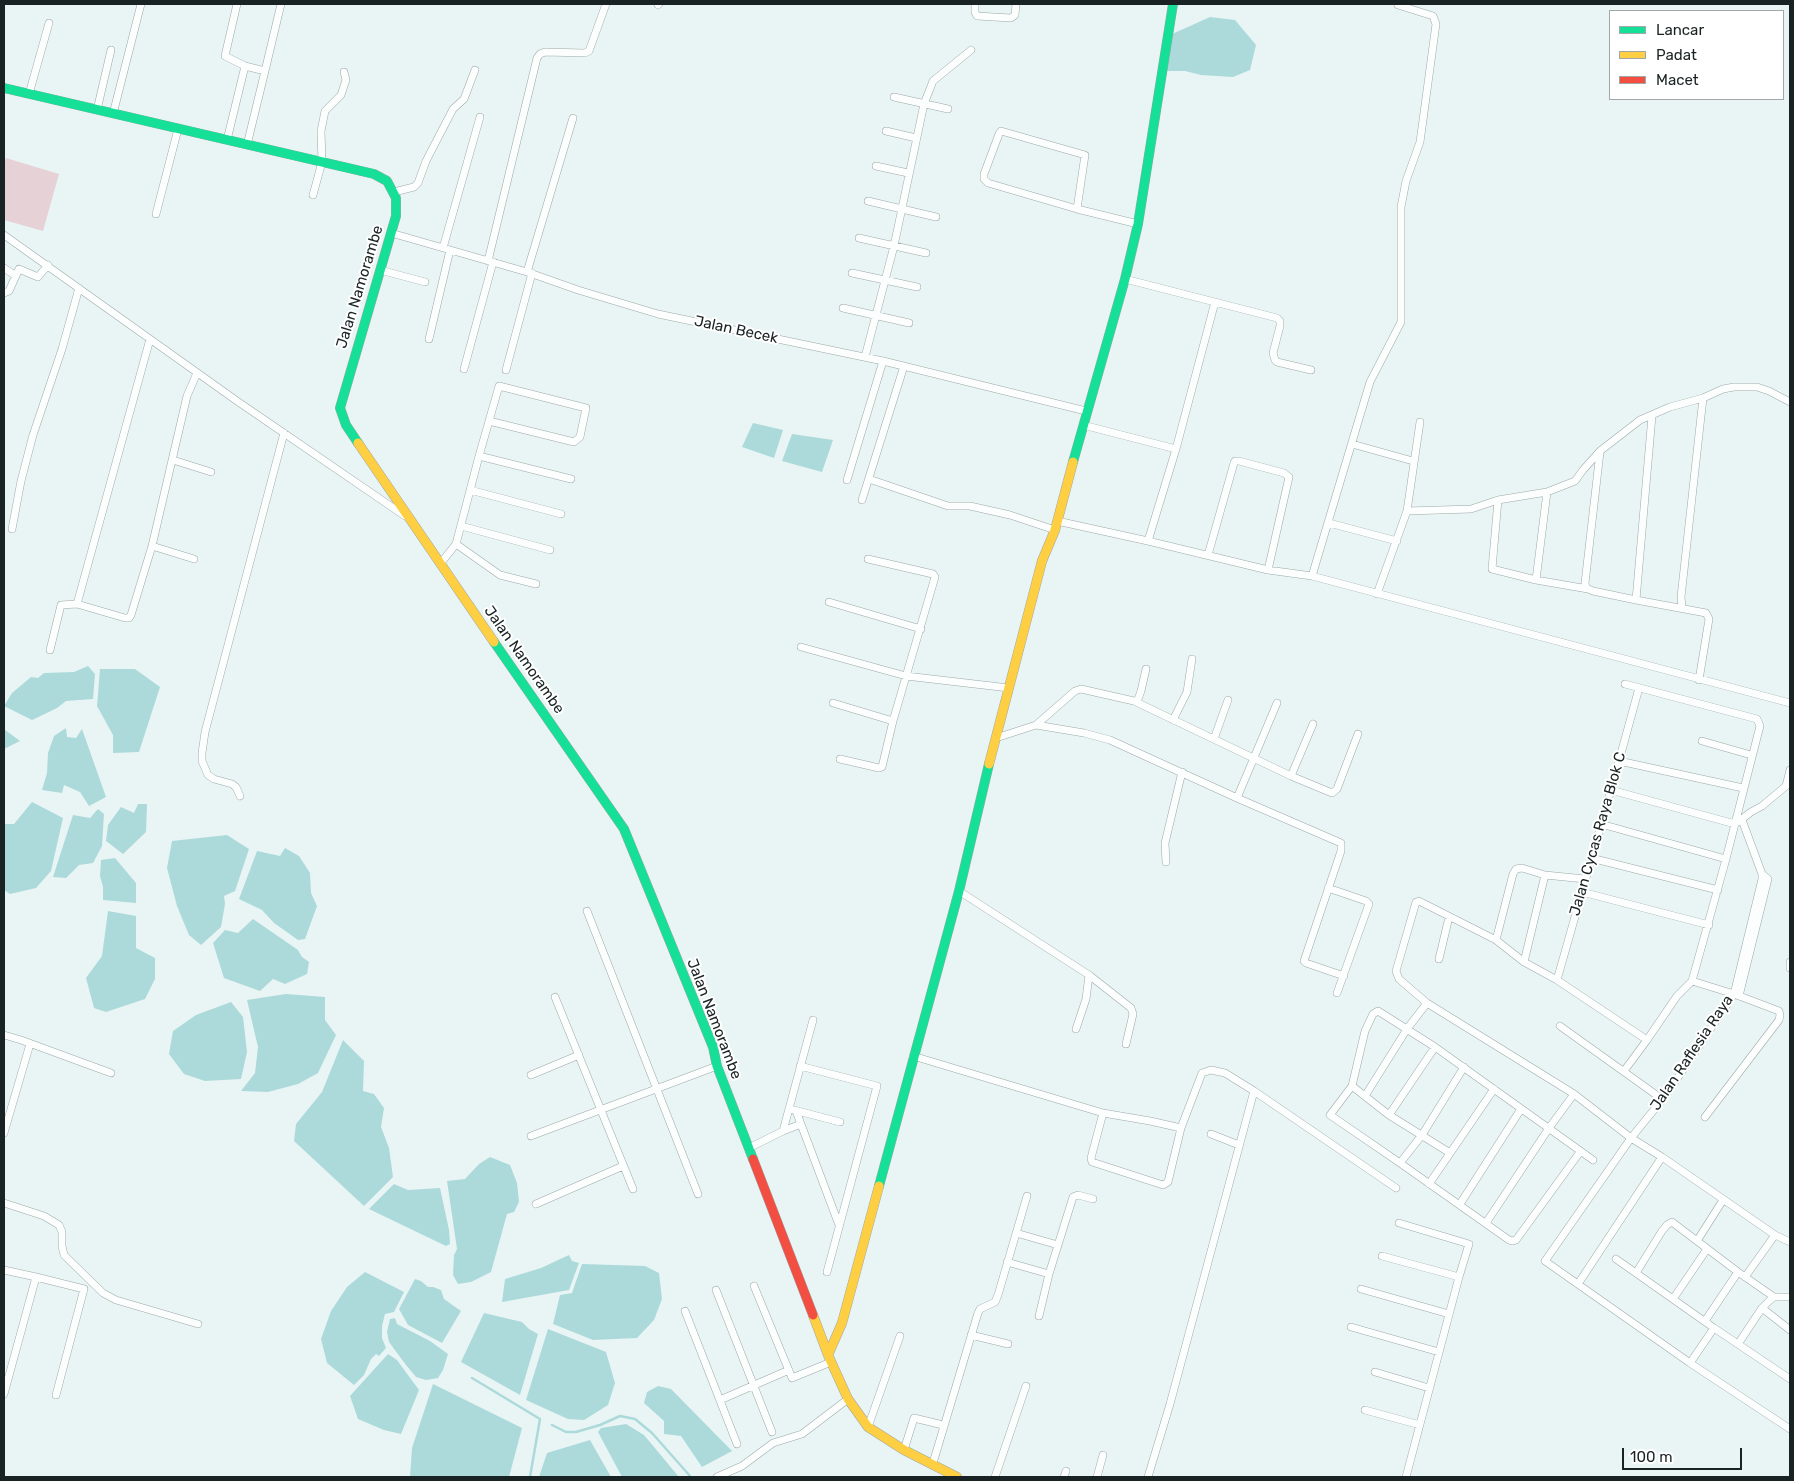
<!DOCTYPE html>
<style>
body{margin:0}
#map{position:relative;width:1794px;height:1481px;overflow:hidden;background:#e9f5f5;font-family:Rubik,sans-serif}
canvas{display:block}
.frame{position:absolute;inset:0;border:5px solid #1a2323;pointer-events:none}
.legend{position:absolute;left:1609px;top:10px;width:175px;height:90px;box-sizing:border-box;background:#fff;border:1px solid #a3a7a7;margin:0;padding:6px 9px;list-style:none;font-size:15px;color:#1a2323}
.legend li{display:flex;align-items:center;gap:10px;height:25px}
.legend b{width:25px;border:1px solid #a3a7a7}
.scale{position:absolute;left:1622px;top:1448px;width:120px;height:22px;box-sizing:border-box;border:2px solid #1a2323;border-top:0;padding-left:6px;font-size:15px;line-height:18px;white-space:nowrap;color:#1a2323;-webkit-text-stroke:4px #fff;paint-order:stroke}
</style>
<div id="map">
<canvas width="1794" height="1481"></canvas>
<div class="frame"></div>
<ul class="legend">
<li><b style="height:6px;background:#16e098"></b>Lancar</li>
<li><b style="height:6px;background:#ffcf43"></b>Padat</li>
<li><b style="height:6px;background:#f24e42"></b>Macet</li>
</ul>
<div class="scale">100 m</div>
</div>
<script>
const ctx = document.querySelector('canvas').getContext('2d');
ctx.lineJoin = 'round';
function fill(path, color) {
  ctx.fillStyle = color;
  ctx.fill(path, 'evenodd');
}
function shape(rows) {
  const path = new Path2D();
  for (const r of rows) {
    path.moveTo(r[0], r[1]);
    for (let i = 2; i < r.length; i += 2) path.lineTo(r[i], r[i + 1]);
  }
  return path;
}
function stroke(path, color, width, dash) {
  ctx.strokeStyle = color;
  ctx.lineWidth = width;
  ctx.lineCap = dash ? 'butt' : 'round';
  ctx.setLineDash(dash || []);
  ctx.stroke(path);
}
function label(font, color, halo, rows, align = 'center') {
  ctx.font = font + ' Rubik,sans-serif';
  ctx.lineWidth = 4;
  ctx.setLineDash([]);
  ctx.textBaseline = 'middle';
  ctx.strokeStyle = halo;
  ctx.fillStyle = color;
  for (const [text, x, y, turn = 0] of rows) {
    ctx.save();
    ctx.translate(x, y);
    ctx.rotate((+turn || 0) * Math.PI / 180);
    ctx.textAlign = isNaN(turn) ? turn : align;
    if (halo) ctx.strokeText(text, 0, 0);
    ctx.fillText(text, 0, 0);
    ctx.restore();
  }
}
const green = shape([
 [6,158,59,174,43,231,4,220,4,165]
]);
const water = shape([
 [1210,17,1235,20,1256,45,1250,70,1233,77,1201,75,1185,71,1166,71,1170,35],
 [753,423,783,430,774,458,742,447],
 [792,434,833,440,822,472,782,461],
 [88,666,95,674,93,699,66,701,57,708,32,720,4,706,12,693,31,677,38,678,44,673,74,672],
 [100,669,135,669,160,687,139,752,113,753,113,735,97,706],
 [66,728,67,737,76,738,82,729,106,797,89,806,80,792,64,785,62,793,42,790,47,773,48,753,54,736],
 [4,729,20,741,4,749],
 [32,802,63,818,51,871,36,888,10,894,4,890,4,824,14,824],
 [138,804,147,804,146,832,123,854,106,841,108,825,121,807,134,813],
 [98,809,104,814,102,846,93,863,79,865,66,878,53,877,73,815,90,818],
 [227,835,249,849,235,891,224,896,225,904,221,927,201,945,189,935,177,906,167,868,172,841],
 [285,848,299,856,310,873,311,893,317,906,305,939,298,940,274,923,262,910,239,899,257,851,280,856],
 [115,858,136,883,136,903,103,900,103,887,100,876,101,860],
 [108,911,136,916,136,948,155,958,155,979,145,999,106,1012,94,1008,86,978,102,956],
 [253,919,298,950,302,957,309,962,307,974,285,984,273,979,260,991,224,978,213,943,225,930,238,933],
 [286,994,325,997,325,1020,336,1035,318,1073,298,1084,268,1092,241,1091,255,1073,258,1047,247,1000],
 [231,1002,243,1017,247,1052,241,1079,205,1081,184,1074,169,1054,173,1031,196,1015],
 [343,1040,364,1061,363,1091,374,1094,384,1108,381,1127,389,1148,393,1177,364,1206,294,1141,296,1124,322,1092],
 [490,1157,510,1165,517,1183,519,1202,514,1212,507,1214,491,1272,471,1282,458,1284,453,1275,454,1255,457,1249,447,1181,465,1179,479,1164],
 [394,1184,408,1190,440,1188,449,1230,450,1244,446,1246,369,1209],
 [569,1255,572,1261,579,1263,569,1290,502,1302,505,1279,541,1268],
 [582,1264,645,1266,659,1273,662,1299,654,1320,637,1338,593,1340,553,1324,560,1295,572,1293],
 [365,1272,404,1292,394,1312,385,1314,382,1326,382,1338,386,1348,379,1356,376,1354,371,1359,364,1375,354,1385,327,1363,321,1339,331,1311,347,1287],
 [415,1279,421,1281,428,1287,433,1287,441,1290,444,1299,461,1311,442,1343,408,1325,399,1309],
 [484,1313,522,1322,529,1329,538,1334,520,1395,461,1362],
 [395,1318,397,1324,430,1341,448,1354,443,1370,438,1378,426,1380,416,1377,406,1365,389,1342,387,1332,390,1319],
 [548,1329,606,1352,615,1383,608,1405,584,1420,568,1419,526,1400],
 [388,1354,397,1360,419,1390,401,1434,384,1430,358,1419,350,1396],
 [433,1384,522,1428,509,1477,410,1477,412,1448],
 [658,1386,671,1389,732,1451,702,1467,681,1436,664,1434,664,1421,644,1403,647,1392],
 [626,1424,644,1435,679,1477,622,1477,598,1432,601,1428],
 [590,1440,611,1477,539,1477,547,1453]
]);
const stream = shape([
 [472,1378,540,1419,530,1477],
 [552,1425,566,1432,576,1432,600,1425,620,1416,635,1419,652,1433,690,1476,689,1477]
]);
const street = shape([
 [237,4,225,56,245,66,265,71,281,4],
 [975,4,975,12,977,16,1011,18,1015,15,1016,4],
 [658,5,659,4],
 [29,94,49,23],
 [894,97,948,109],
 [97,110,111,50],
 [113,114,141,4],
 [886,131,916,138],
 [227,140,245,66],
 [247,145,265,71],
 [876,166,908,173],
 [394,192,414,187,418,183,426,161,453,109,464,99,475,70],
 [313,195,322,162,321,131,325,111,341,95,346,80,344,72],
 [868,201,936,217],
 [1077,209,1085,155,1001,131,999,134,984,174,984,179,988,183,1077,209,1138,224],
 [156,214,178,129],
 [391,233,527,272,578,290,658,314,883,361,1086,411],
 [4,235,237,401,405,516],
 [859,238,926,253],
 [443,248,480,117],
 [488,261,537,58,540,54,545,52,585,53,589,51,606,4],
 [4,268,16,276],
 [380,270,425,282],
 [527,272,573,118],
 [852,273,917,287],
 [1125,279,1277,318,1280,321,1280,326,1273,353,1275,360,1277,362,1311,370],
 [4,293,9,291,19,269,38,277,48,265],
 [843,308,909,323],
 [429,339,450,250],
 [865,357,894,246,924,104,933,81,971,50],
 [464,369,493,262],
 [506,370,532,273],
 [1083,425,1176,449],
 [1352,444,1413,461],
 [1600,452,1585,583,1586,588,1593,591,1636,600,1706,613,1709,619,1699,680],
 [479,456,571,479],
 [173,460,211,472],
 [869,479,948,506,970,506,1010,515,1055,530],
 [847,480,883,361],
 [470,490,561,514],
 [1547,492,1536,580,1588,589],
 [862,500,904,366],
 [1498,500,1492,569,1536,580],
 [1407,511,1420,422],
 [1057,521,1148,541,1268,570,1312,576,1790,703],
 [1329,523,1397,541],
 [461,526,550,550],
 [12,529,21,481,33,435,62,349,79,288],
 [1148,541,1176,449,1215,302],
 [456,544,500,575,536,584],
 [152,546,194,559],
 [1208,555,1234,463,1235,461,1239,461,1284,473,1289,477,1268,570],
 [440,564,456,544,479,456,499,386,586,408,580,437,574,442,489,421],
 [1312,576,1370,382,1401,322,1401,207,1406,181,1420,142,1436,24,1433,16,1398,5],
 [1377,594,1407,511,1471,509,1498,500,1547,492,1575,481,1583,470,1600,451,1640,420,1670,407,1703,398,1723,389,1734,387,1757,387,1769,391,1790,402],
 [1636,600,1652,416],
 [829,602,921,629],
 [77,604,150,339],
 [1682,607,1681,597,1703,398],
 [801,647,906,676,1009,688],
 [50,650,61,605,77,604,125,618,129,618,131,615,152,546,187,396,197,373],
 [1137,702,1141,691,1146,669],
 [833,703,893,721],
 [1173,720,1187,692,1192,659],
 [1036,725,1084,733,1110,740,1237,798,1341,843,1341,851,1304,961,1306,963,1344,976],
 [996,738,1036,725,1075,691,1081,689,1134,701,1291,776,1332,793,1337,789,1358,734],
 [1214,739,1228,700],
 [1702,741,1751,755],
 [840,759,879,768,882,767,893,721,935,577,933,574,868,559],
 [1619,761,1743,788],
 [1291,776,1313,724],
 [1611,790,1735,824],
 [240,796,236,787,232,784,214,779,208,775,202,761,202,753,205,732,284,433],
 [1237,798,1277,703],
 [1738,822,1751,812,1762,806,1786,786,1790,770],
 [1601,824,1726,859],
 [1591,858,1718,890],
 [1166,862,1165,843,1182,772],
 [1762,874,1762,879,1734,994,1666,1095,1631,1138,1545,1261,1690,1363,1790,1429],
 [1328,888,1366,901,1369,904,1337,993],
 [959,891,1089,975,1131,1008,1133,1014,1126,1044],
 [1582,892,1709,925],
 [587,911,698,1194],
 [1496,940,1513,874,1516,869,1522,868,1545,875,1585,879],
 [1439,959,1449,917],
 [1524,962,1545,875],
 [1790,962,1790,968],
 [1557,980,1611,790,1639,688],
 [1692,981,1734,994,1779,1011,1780,1015,1779,1020,1705,1117],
 [1739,996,1768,879,1762,874,1742,820],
 [555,997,633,1189],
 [1560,1026,1662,1099],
 [1076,1029,1086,999,1089,975],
 [4,1035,21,1040,111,1073],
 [1647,1040,1557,980,1524,962,1496,940,1419,901,1416,902,1396,971,1399,979,1427,1003,1574,1094,1631,1138,1662,1157,1775,1235,1790,1242],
 [913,1056,1103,1113,1150,1121,1181,1128],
 [800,1066,877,1086,827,1272],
 [1624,1071,1647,1040,1677,996,1692,981,1726,859,1760,726,1757,719,1625,684],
 [531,1075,579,1055],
 [1352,1086,1389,1115,1450,1153],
 [1254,1091,1396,1188],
 [1365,1096,1407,1029,1427,1003],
 [794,1110,840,1122],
 [796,1111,839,1225],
 [1103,1113,1091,1158,1092,1162,1163,1185,1168,1182,1181,1128,1202,1073,1211,1070,1225,1073,1254,1091,1170,1404,1148,1477],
 [1389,1115,1435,1047],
 [783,1131,813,1020],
 [4,1133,30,1044],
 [1211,1134,1239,1145],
 [531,1136,717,1066],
 [749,1148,783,1131,801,1124],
 [1580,1152,1516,1240,1513,1241,1509,1240,1400,1163,1330,1115,1352,1086,1365,1031,1373,1014,1378,1011,1435,1047,1593,1160],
 [1400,1163,1422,1135,1464,1067],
 [1429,1184,1494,1089],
 [4,1203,44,1216,59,1225,62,1232,62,1246,64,1255,103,1293,116,1300,198,1324],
 [536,1204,623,1166],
 [1460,1204,1521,1109],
 [1399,1223,1469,1244,1459,1277],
 [1486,1223,1549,1128,1574,1094],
 [1016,1233,1058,1245],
 [1697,1241,1723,1200],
 [1382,1256,1459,1277,1406,1477],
 [1616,1259,1714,1328,1790,1379],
 [1007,1262,1049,1274],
 [4,1270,36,1277,4,1394],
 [1636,1273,1662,1231,1667,1225,1672,1222,1738,1272,1774,1297],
 [36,1277,84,1289,56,1395],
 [1745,1277,1775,1235],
 [1578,1284,1662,1157],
 [754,1286,792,1378,831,1362],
 [1361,1289,1449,1314],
 [716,1290,772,1432],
 [1673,1299,1707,1249],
 [1762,1308,1790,1330],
 [685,1311,737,1444],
 [1039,1316,1049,1274,1073,1197,1078,1195,1093,1199],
 [1705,1321,1738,1272],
 [1351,1327,1439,1352],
 [971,1335,1008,1344],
 [1738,1344,1762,1308,1769,1301,1774,1297,1790,1297],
 [1690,1363,1714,1328],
 [1375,1372,1429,1388],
 [720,1400,789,1370],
 [1365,1410,1420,1425],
 [868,1427,900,1336],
 [904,1450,914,1418,943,1425],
 [933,1463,978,1313,980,1309,995,1302,998,1295,1027,1196],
 [717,1477,742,1466,773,1443,802,1434,848,1399],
 [995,1477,1026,1386],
 [1064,1477,1066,1471],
 [1097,1477,1103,1455]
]);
const fast = shape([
 [4,88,374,174,387,181,396,198,396,216,340,408,346,425,358,443],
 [1073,462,1125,279,1138,224,1173,4],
 [494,642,624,829,713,1047,717,1066,753,1159],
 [879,1186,959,891,989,764]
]);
const slow = shape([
 [358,443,494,642],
 [989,764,1042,561,1055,530,1073,462],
 [813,1315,828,1355,848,1399,868,1427,904,1450,957,1477],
 [828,1355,842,1323,879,1186]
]);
const jam = shape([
 [753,1159,813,1315]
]);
const streetNames = [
 ["Jalan Namorambe",360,287,-73],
 ["Jalan Becek",736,330,12],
 ["Jalan Namorambe",524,660,55],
 ["Jalan Cycas Raya Blok C",1598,834,-74],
 ["Jalan Namorambe",714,1019,69],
 ["Jalan Raflesia Raya",1692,1053,-56]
];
fill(green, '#e5d1d6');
fill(water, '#acd9da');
stroke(stream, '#acd9da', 2.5);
stroke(street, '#9ea7a7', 8);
stroke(fast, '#9ea7a7', 10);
stroke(slow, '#9ea7a7', 10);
stroke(jam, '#9ea7a7', 10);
stroke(street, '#fcfefe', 7);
stroke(fast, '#16e098', 9);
stroke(slow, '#ffcf43', 9);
stroke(jam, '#f24e42', 9);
label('15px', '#1a2323', '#fff', streetNames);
</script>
